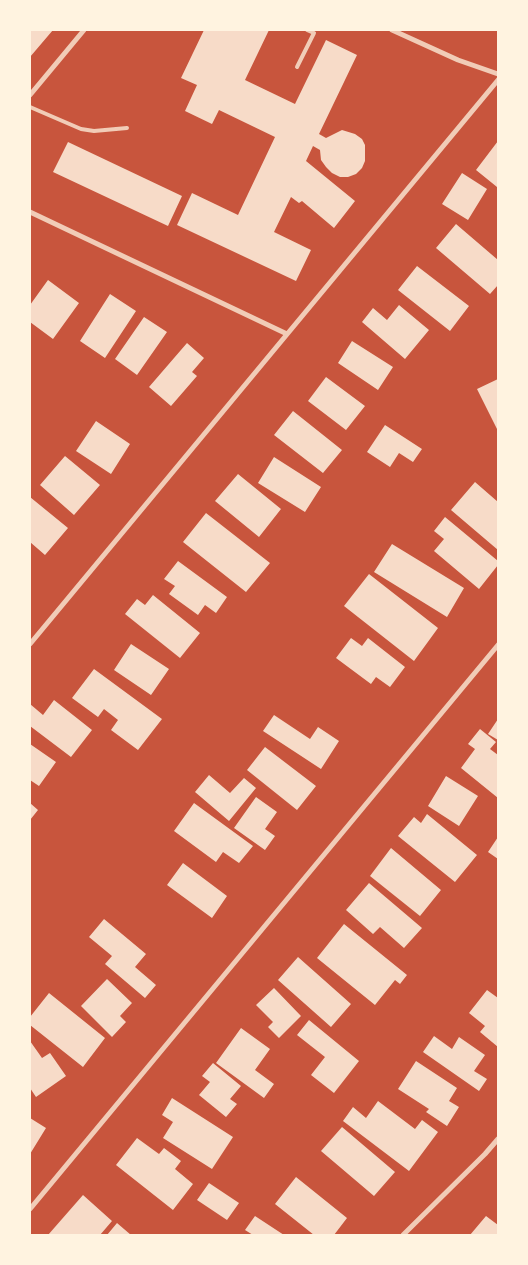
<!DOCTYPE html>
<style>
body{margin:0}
#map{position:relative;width:528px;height:1265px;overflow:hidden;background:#c8553d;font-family:"Work Sans",sans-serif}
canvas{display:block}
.frame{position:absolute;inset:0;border:31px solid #fff3e0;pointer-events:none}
</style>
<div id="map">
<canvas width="528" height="1265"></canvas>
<div class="frame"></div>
</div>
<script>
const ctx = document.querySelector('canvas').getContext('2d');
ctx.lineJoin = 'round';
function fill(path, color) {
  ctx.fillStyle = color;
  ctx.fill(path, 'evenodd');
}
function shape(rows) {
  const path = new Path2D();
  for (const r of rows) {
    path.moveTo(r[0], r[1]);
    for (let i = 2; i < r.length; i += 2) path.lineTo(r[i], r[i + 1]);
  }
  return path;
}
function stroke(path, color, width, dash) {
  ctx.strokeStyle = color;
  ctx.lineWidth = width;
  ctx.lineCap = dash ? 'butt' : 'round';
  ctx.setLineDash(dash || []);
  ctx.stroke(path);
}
const building = shape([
 [30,30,53,30,30,57],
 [204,30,269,30,245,80,295,104,326,40,357,55,319,134,326,138,342,130,355,134,362,139,365,145,365,161,362,168,356,174,348,177,340,177,332,173,326,167,321,160,320,150,313,146,306,161,355,201,334,228,302,201,299,203,291,197,274,232,311,250,296,281,177,225,192,193,238,215,275,137,219,110,212,124,185,111,197,85,181,78],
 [498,141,498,186,497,187,476,170],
 [68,142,182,196,168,226,53,172],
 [462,173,487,189,468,220,442,204],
 [456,224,498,260,498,285,490,294,436,248],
 [417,266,469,306,450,331,398,290],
 [48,280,79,303,53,339,30,322,30,305],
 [110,294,136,311,105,358,80,341],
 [399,305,429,330,405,359,362,322,373,308,387,320],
 [144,317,167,332,137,375,115,359],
 [352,341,393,367,378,390,338,363],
 [187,343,204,358,192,372,197,376,171,406,149,387],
 [326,377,365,406,346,430,308,401],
 [498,379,498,431,477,389],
 [293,411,342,450,323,473,274,435],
 [96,421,130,444,111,474,76,451],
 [385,425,422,449,413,462,399,453,390,467,367,452],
 [65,456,100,485,74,515,40,485],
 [274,457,321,487,305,512,258,483],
 [238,474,281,509,259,537,215,501],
 [475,482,498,502,498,550,451,510],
 [30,497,68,528,45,555,30,542],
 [206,513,270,563,246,592,183,542],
 [445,517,498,561,498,565,479,589,434,551,444,539,434,531],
 [392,544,464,588,447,617,374,572],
 [178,561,227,597,216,613,205,605,198,615,169,594,175,586,164,579],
 [369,574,438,628,414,661,344,606],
 [153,595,200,633,180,658,125,614,137,599,145,605],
 [351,638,362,646,368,638,405,667,390,687,376,677,371,684,336,658],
 [131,644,169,669,151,695,114,670],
 [94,669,162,719,138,750,111,730,118,720,104,709,98,717,72,698],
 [54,700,92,730,71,757,30,726,30,704,43,715],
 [274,715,310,739,318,727,339,741,321,769,263,731],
 [498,719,498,740,488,734],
 [480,729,496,742,490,749,498,755,498,798,461,768,475,749,468,744],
 [30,744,56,762,39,786,30,780],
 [265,747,316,786,297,810,247,770],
 [209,775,230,793,244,778,256,788,229,821,195,792],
 [446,776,478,796,459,826,428,806],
 [256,797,277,812,265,829,275,836,265,850,234,828],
 [30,803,38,810,30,820],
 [194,803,253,846,239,863,223,852,216,862,174,831],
 [427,814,477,855,455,882,398,836,414,817,421,823],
 [498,837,498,859,488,852],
 [391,848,441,890,420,916,370,876],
 [183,863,227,896,212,918,167,885],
 [369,883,422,928,404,948,380,927,373,934,346,910],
 [104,919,146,954,135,967,156,985,145,998,105,964,112,956,89,937],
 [344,924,407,975,400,984,395,980,375,1005,317,958],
 [298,957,351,1004,331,1027,278,980],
 [107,979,132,1003,120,1016,126,1022,112,1037,81,1006],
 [274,988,301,1016,279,1038,268,1027,273,1022,256,1005],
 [487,990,498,998,498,1047,480,1032,485,1026,469,1013],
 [49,993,105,1038,83,1067,30,1025,30,1017],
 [309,1020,359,1061,334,1093,311,1075,325,1057,297,1035],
 [241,1028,270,1049,255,1070,274,1084,264,1098,216,1063],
 [434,1036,452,1049,459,1037,485,1055,474,1071,487,1079,479,1091,423,1052],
 [30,1041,42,1058,50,1053,66,1076,36,1097,30,1088],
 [416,1061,457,1088,449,1101,459,1107,447,1126,426,1112,429,1109,398,1089],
 [213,1063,241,1086,230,1099,237,1104,226,1117,199,1095,210,1082,202,1076],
 [172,1098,233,1137,212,1169,163,1138,173,1122,162,1115],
 [378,1101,415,1129,422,1120,438,1132,409,1171,343,1121,353,1107,366,1118],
 [30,1118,46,1128,30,1154],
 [342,1127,395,1172,374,1196,321,1151],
 [137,1138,159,1154,164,1148,181,1161,175,1169,193,1184,173,1210,116,1165],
 [296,1177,347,1218,334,1235,314,1235,275,1204],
 [209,1183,239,1203,227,1220,197,1200],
 [83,1195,112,1221,100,1235,48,1235],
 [255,1216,284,1235,253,1235,245,1230],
 [486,1216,498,1225,498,1235,470,1235],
 [117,1223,131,1235,107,1235]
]);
const service = shape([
 [297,67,314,33,307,30],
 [30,107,81,129,94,131,127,128]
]);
const minor = shape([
 [392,30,458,60,498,74],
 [30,95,84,30],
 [30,212,287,334],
 [30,644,498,80],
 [30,1209,498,645],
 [403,1235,485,1154,498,1139]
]);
fill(building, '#f7dbc8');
stroke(service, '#f1ccb7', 4);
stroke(minor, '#f1ccb7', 5);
</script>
